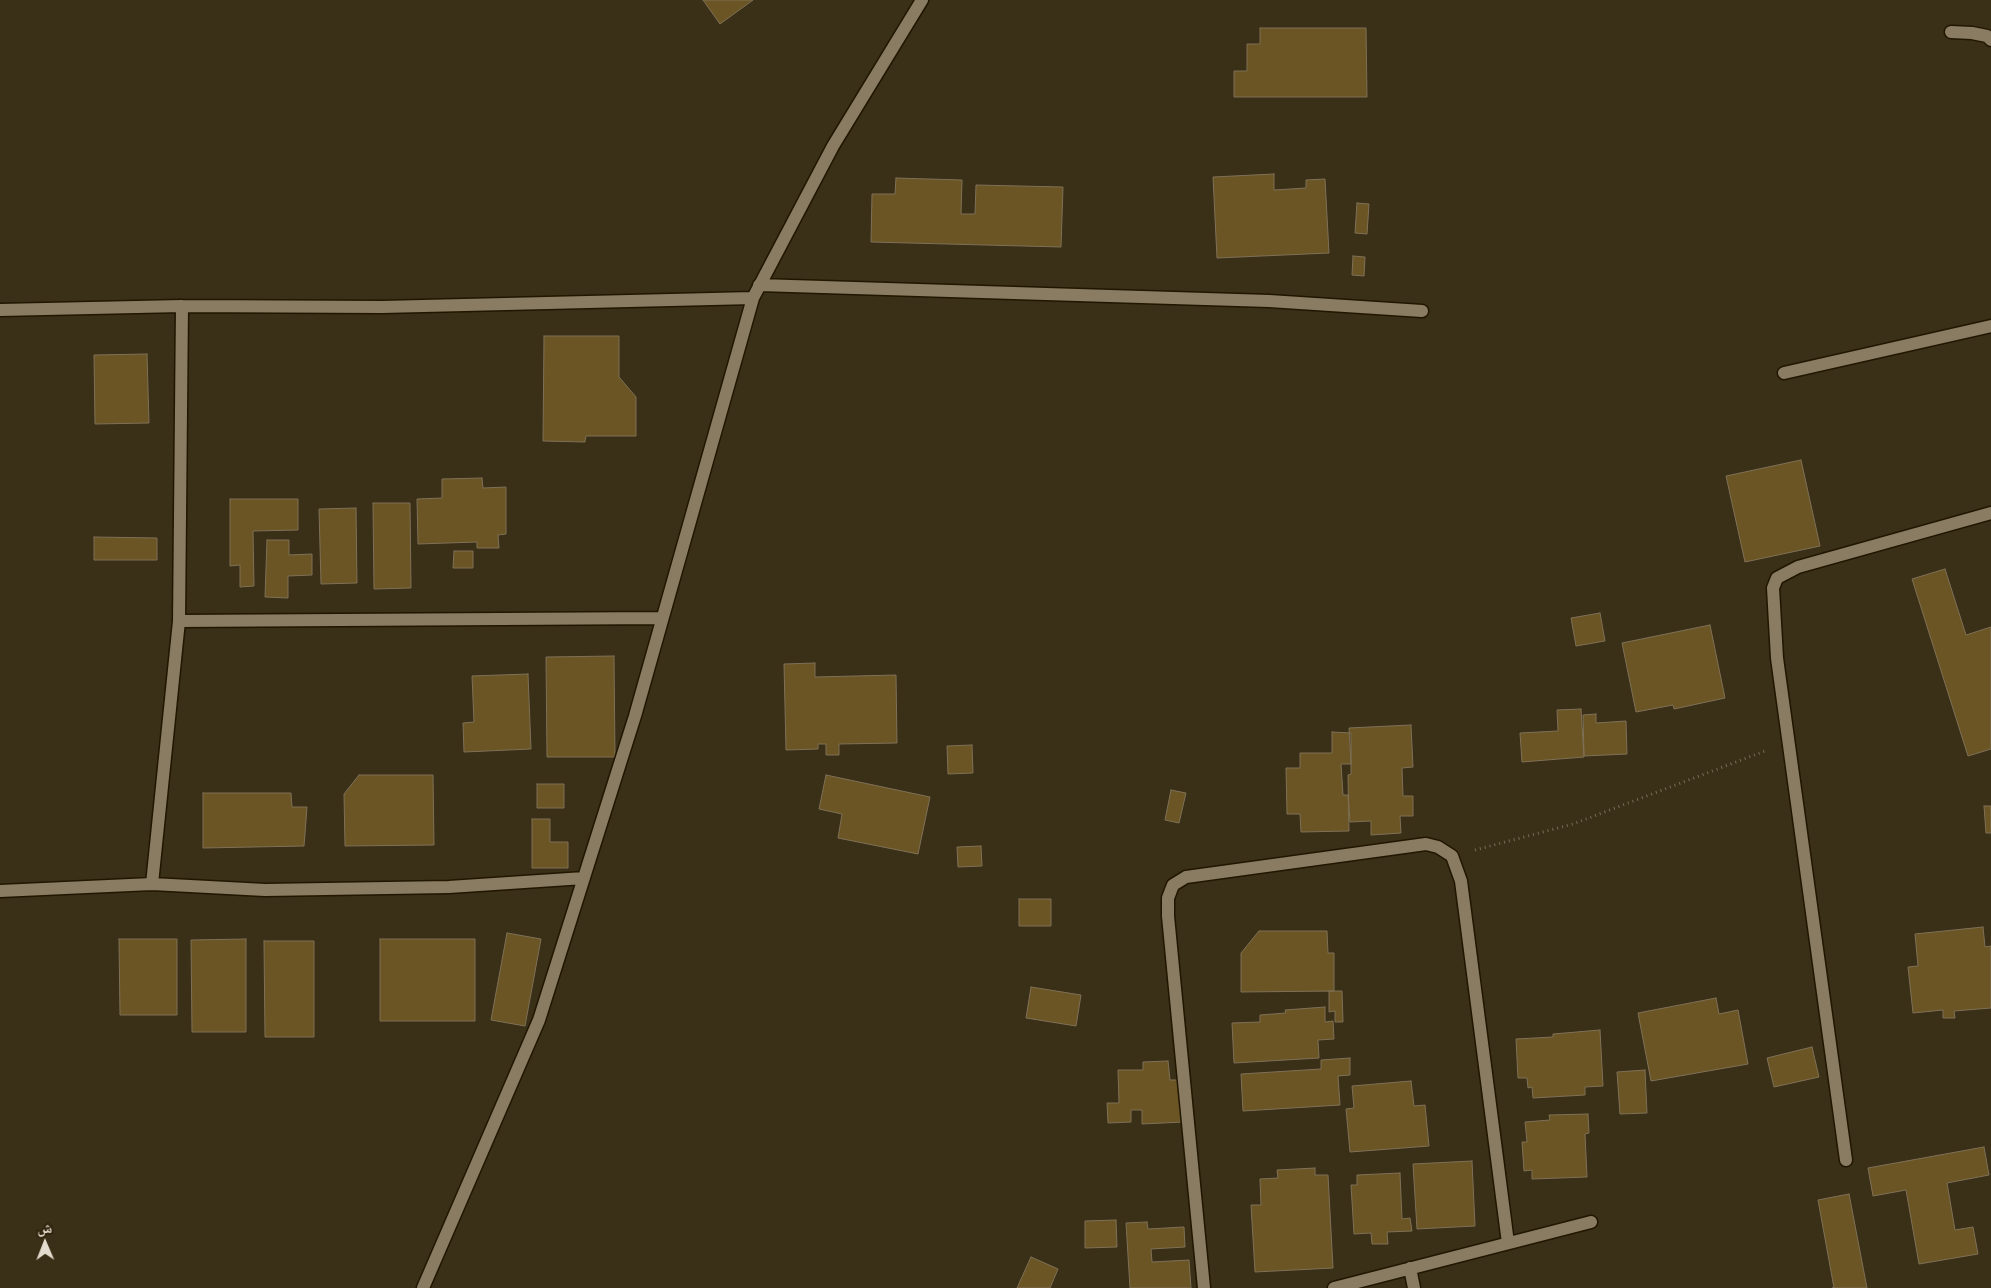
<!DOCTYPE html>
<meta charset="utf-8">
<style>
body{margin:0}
#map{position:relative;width:1991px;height:1288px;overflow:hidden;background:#3a2f17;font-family:"Archivo Narrow","Noto Naskh Arabic",sans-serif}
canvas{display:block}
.north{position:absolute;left:20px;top:1218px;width:50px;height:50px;-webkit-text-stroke:4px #30250d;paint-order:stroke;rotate:359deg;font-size:14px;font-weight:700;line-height:20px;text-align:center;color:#e3dbcd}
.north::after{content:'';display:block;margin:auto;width:18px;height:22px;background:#e3dbcd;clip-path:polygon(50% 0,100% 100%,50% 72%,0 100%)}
</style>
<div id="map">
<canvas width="1991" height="1288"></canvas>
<div class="north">ش</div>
</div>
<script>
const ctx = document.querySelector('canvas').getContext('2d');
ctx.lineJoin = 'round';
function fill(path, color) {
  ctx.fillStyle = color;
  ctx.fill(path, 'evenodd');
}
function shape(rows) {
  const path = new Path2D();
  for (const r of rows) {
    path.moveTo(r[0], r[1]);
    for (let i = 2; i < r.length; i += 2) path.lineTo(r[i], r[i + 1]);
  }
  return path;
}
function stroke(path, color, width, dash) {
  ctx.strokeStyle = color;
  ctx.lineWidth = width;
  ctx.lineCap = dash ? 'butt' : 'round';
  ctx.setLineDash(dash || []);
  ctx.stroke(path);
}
const building = shape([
 [703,0,753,0,720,24,703,0],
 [1260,28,1366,28,1367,97,1234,97,1234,71,1247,71,1247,44,1260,44,1260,28],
 [1274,174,1274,190,1306,188,1306,180,1325,179,1329,253,1217,258,1213,177,1274,174],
 [896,178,962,180,961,214,975,214,976,185,1063,187,1061,247,871,242,872,194,895,194,896,178],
 [1357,203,1369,204,1367,234,1355,233,1357,203],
 [1353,256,1365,257,1364,276,1352,275,1353,256],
 [544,336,619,336,619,377,636,397,636,436,586,436,585,442,543,441,544,336],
 [147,354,149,423,95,424,94,355,147,354],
 [1801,460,1820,546,1745,562,1726,476,1801,460],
 [482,478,483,488,506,487,506,534,498,535,499,548,477,548,477,542,418,544,417,499,442,498,442,479,482,478],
 [230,499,298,499,298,530,253,531,254,586,240,587,240,565,230,566,230,499],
 [373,503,410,503,411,588,374,589,373,503],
 [356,508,357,583,321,584,319,509,356,508],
 [94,537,157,538,157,560,94,560,94,537],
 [267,540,289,540,289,555,312,554,312,575,288,576,288,598,265,597,267,540],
 [454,551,473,551,473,568,453,568,454,551],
 [1945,569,1966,635,1991,627,1991,749,1968,756,1912,579,1945,569],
 [1600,613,1605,641,1576,646,1571,618,1600,613],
 [1710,625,1725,698,1674,709,1673,705,1636,712,1622,643,1710,625],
 [614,656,615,757,547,757,546,657,614,656],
 [815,663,815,677,896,675,897,743,839,744,839,755,826,755,826,744,818,744,818,749,786,750,784,664,815,663],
 [528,674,531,749,464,752,463,723,474,722,472,676,528,674],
 [1581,709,1584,757,1522,762,1520,733,1558,731,1557,710,1581,709],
 [1596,714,1596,723,1626,721,1627,754,1584,756,1583,715,1596,714],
 [1411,725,1413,767,1402,768,1403,796,1413,796,1413,816,1400,816,1401,833,1371,835,1371,821,1350,822,1348,795,1343,795,1341,764,1351,764,1349,728,1411,725],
 [1332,732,1351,733,1351,774,1348,775,1349,831,1301,832,1300,814,1287,814,1286,768,1300,768,1300,753,1332,753,1332,732],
 [972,745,973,773,948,774,947,746,972,745],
 [359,775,433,775,434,845,345,846,344,794,359,775],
 [826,775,930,797,918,854,838,838,842,814,819,809,826,775],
 [537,784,564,784,564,808,537,808,537,784],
 [1171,790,1186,793,1179,823,1165,820,1171,790],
 [203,793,291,793,292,807,307,807,304,846,203,848,203,793],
 [1984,806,1991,806,1991,833,1986,833,1984,806],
 [532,819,550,819,550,842,568,842,568,868,532,868,532,819],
 [981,846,982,866,958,867,957,847,981,846],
 [1019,899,1051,899,1051,926,1019,926,1019,899],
 [1983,927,1985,947,1991,946,1991,1008,1954,1011,1955,1018,1943,1018,1943,1010,1913,1013,1908,967,1918,966,1915,934,1983,927],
 [1259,931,1327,931,1328,953,1334,953,1334,991,1241,992,1241,953,1259,931],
 [507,933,541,939,525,1026,491,1020,507,933],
 [119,939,177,939,177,1015,120,1015,119,939],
 [246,939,246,1032,192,1032,191,940,246,939],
 [380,939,475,939,475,1021,380,1021,380,939],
 [264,941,314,941,314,1037,265,1037,264,941],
 [1031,987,1081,995,1076,1026,1026,1018,1031,987],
 [1329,991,1342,991,1343,1022,1335,1022,1335,1011,1329,1012,1329,991],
 [1716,998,1719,1014,1738,1010,1748,1064,1651,1081,1638,1013,1716,998],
 [1325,1007,1325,1022,1333,1021,1334,1039,1318,1040,1319,1058,1234,1063,1232,1023,1260,1022,1260,1015,1286,1013,1285,1010,1325,1007],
 [1600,1030,1603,1086,1585,1087,1585,1095,1533,1098,1532,1087,1528,1088,1527,1078,1518,1078,1516,1039,1553,1037,1553,1034,1600,1030],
 [1812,1047,1819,1077,1774,1087,1767,1058,1812,1047],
 [1350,1058,1350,1075,1338,1076,1340,1105,1243,1111,1241,1074,1321,1069,1321,1060,1350,1058],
 [1168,1061,1170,1080,1182,1080,1183,1122,1142,1124,1142,1110,1131,1110,1131,1122,1108,1123,1107,1103,1119,1103,1118,1070,1143,1070,1143,1062,1168,1061],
 [1645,1070,1647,1113,1620,1114,1617,1072,1645,1070],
 [1411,1081,1414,1106,1425,1105,1429,1146,1350,1152,1346,1109,1354,1108,1352,1086,1411,1081],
 [1588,1114,1589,1133,1585,1134,1587,1177,1532,1179,1532,1170,1524,1171,1522,1142,1527,1142,1525,1122,1550,1120,1549,1115,1588,1114],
 [1984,1147,1989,1175,1947,1183,1955,1230,1973,1227,1978,1254,1919,1264,1906,1190,1873,1196,1868,1168,1984,1147],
 [1472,1161,1475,1226,1417,1229,1413,1164,1472,1161],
 [1315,1168,1315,1175,1328,1175,1333,1268,1255,1272,1251,1205,1261,1205,1260,1179,1278,1178,1277,1170,1315,1168],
 [1400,1173,1402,1219,1410,1218,1412,1231,1387,1232,1388,1244,1372,1244,1371,1233,1354,1234,1351,1185,1357,1185,1357,1175,1400,1173],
 [1849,1194,1867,1288,1832,1288,1834,1288,1818,1200,1849,1194],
 [1116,1220,1117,1247,1085,1248,1085,1221,1116,1220],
 [1147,1222,1148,1229,1184,1227,1185,1247,1151,1249,1152,1262,1189,1260,1191,1288,1130,1288,1126,1223,1147,1222],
 [1031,1257,1058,1269,1050,1288,1017,1288,1031,1257]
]);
const path = shape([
 [1475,850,1573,824,1765,751]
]);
const minor = shape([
 [1951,32,1972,33,1987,36,1991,40],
 [759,285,1269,301,1422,311],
 [0,310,182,306,382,307,753,298],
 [1784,373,1991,326],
 [179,621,662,618],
 [152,884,179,621,182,306],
 [0,891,152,884,265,890,449,887,584,878],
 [1846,1160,1777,658,1773,588,1777,578,1798,567,1991,513],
 [1410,1268,1414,1288],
 [423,1288,539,1020,635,716,753,298,833,146,922,0],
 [1204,1288,1168,916,1168,898,1173,885,1186,877,1426,844,1438,847,1452,856,1461,881,1508,1243],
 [1334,1288,1591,1222]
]);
fill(building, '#6b5525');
stroke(building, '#7e7157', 1);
stroke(minor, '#211701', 15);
stroke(path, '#766c58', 3, [1, 4]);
stroke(minor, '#8a7c62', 12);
</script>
